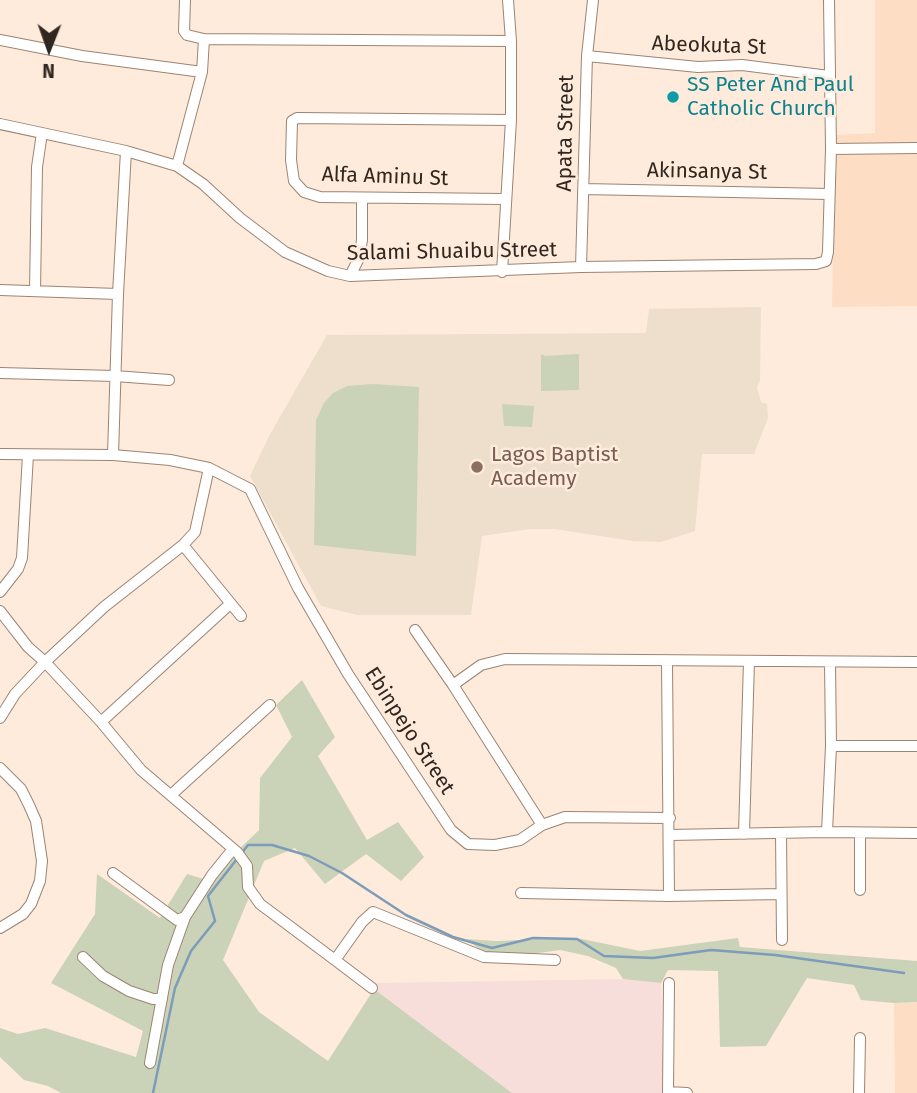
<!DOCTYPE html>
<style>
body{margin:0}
#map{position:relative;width:917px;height:1093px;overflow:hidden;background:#ffebdb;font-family:"Fira Sans",sans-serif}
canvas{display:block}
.north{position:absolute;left:14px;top:14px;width:70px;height:70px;-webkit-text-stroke:5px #ffebdb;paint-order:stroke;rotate:181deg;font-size:19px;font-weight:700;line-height:28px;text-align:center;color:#302720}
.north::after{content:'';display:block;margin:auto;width:24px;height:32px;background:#302720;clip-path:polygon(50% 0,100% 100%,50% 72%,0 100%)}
</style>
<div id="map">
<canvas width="917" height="1093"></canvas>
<div class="north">N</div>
</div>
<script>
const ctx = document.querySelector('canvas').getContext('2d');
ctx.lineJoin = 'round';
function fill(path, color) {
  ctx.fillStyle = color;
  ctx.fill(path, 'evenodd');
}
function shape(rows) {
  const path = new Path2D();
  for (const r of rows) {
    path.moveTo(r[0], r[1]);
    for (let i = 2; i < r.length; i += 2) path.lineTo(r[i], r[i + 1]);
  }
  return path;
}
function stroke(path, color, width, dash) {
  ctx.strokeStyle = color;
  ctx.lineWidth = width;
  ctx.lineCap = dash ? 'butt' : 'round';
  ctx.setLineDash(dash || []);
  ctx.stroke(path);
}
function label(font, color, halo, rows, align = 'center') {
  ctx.font = font + ' "Fira Sans",sans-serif';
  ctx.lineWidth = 5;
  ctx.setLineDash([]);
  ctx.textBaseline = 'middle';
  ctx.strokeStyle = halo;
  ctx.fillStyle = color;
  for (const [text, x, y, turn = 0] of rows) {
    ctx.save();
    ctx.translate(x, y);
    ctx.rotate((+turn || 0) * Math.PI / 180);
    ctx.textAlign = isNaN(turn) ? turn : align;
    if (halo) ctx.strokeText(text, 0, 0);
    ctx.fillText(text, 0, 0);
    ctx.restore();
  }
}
const built = shape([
 [875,0,917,0,917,306,832,307,835,135,875,133],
 [917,1002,917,1093,895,1093,894,1003]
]);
const industrial = shape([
 [623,979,661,983,663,1093,512,1093,374,989,375,983]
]);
const education = shape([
 [761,307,760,381,757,387,761,402,767,404,768,418,754,454,702,454,695,531,661,542,633,541,554,529,530,529,482,536,471,615,357,615,321,606,250,476,269,436,327,335,646,333,649,309]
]);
const green = shape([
 [541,354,545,356,579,354,579,390,541,391],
 [373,384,419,387,416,556,314,545,316,420,324,403,333,393,347,386],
 [502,404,534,406,532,427,504,426],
 [302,680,335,737,318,756,367,840,398,822,424,857,401,881,366,854,325,884,295,848,264,861,223,960,259,1012,328,1061,374,989,512,1093,61,1093,48,1086,24,1080,0,1057,0,1028,18,1034,45,1028,136,1057,143,1031,51,983,95,914,97,874,160,918,187,874,207,880,259,830,260,778,292,737,276,705],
 [577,938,640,951,738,938,740,947,917,961,917,1002,894,1003,861,1000,854,985,807,978,766,1046,720,1047,718,971,668,970,661,983,623,979,616,968,588,956,560,950,523,955,483,952,466,939,496,941]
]);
const stream = shape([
 [241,854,248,845,272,845,309,856,342,873,406,915,453,937,492,948,533,938,577,939,604,956,653,958,711,950,775,955,904,973],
 [153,1093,175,988,191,951,215,921,208,896,237,859]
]);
const minor = shape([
 [185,0,184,31,187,35,204,39,511,41],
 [0,40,82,56,202,72,177,166],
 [587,56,698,67,742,65,829,76],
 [202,72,204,39],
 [0,124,126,151,177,166,203,184,240,218,285,252,328,271,350,276,581,267,816,264,826,261,828,252,831,149,829,0],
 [831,149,917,148],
 [584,189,829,194],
 [505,199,320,197,304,192,294,181,291,160,292,121,297,118,511,120],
 [581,267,587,56,593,0],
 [502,272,511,120,511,41,508,0],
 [350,276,359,258,362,240,362,198],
 [0,290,118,294],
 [35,291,37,167,42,133],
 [0,373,115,376,169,380],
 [0,454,113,455,170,460,209,468,250,489,298,588,348,674,451,830,468,844,495,845,520,840,542,825,565,817,670,818],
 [113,455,118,294,126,151],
 [183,545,241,616],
 [0,592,18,569,22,558,28,455],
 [0,611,28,647,45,662,101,722,141,770,237,852,247,866,248,887,260,904,335,960,362,922,373,912,484,957,555,960],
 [415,630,453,685,542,825],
 [667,661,669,896],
 [453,685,481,665,505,659,917,662],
 [0,718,15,694,45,662,104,607,183,545,195,532,209,468],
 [101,722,230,604],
 [831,746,917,746],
 [0,768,21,789,29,805,36,821,42,861,40,881,31,904,23,914,0,928],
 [171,795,270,705],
 [827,832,831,746,830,662],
 [781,833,782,940],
 [744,834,749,661],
 [670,835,826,832,917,833],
 [113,873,177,920,185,917,212,875,233,849],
 [860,890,860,833],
 [521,893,669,896,781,894],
 [83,957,103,976,129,991,153,999,162,999],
 [335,960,372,988],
 [150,1063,168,965,185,917],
 [668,1092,687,1093],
 [668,1093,669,983],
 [859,1093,860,1038]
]);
const markers = [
 [673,97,7,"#0f9aa8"],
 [477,467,7,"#8d6e63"]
];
const streetNames = [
 ["Abeokuta St",709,46,2],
 ["Apata Street",566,133,-89],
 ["Akinsanya St",707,172,1],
 ["Alfa Aminu St",385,177,2],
 ["Salami Shuaibu Street",452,252,-1],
 ["Ebinpejo Street",409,731,57]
];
const cultureNames = [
 ["SS Peter And Paul",687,85],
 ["Catholic Church",687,109]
];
const educationNames = [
 ["Lagos Baptist",491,455],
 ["Academy",491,479]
];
fill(built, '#fddec5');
fill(industrial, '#f8dedb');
fill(education, '#eddfcc');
fill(green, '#cad2b8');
stroke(stream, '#7c9cb9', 2.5);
stroke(minor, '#9b8472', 12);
stroke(minor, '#fff', 10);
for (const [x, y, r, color] of markers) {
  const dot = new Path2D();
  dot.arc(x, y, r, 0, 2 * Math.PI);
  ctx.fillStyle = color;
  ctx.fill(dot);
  stroke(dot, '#ffebdb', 2.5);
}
label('21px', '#302720', '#ffebdb', streetNames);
label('21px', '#0d838f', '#ffebdb', cultureNames, 'left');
label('21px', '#785e54', '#ffebdb', educationNames, 'left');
</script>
